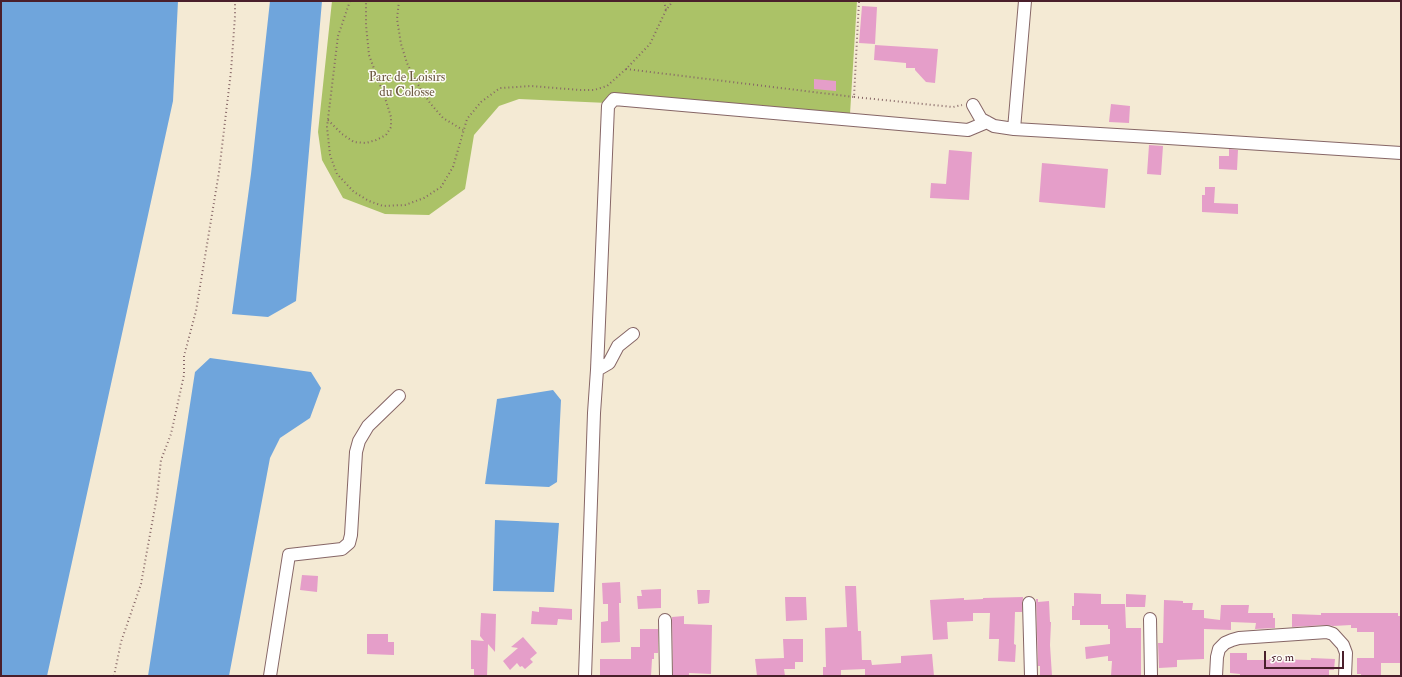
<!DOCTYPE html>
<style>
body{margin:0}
#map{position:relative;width:1402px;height:677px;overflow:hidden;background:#f4ead4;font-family:"IM FELL Double Pica",serif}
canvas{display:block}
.frame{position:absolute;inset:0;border:2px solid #4a1f2b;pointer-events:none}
.scale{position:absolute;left:1264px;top:651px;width:80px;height:18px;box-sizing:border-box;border:2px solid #4a1f2b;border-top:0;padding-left:5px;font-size:12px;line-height:14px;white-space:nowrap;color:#4a1f2b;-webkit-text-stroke:3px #fdfcf7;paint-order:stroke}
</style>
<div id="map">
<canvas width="1402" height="677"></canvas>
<div class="frame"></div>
<div class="scale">50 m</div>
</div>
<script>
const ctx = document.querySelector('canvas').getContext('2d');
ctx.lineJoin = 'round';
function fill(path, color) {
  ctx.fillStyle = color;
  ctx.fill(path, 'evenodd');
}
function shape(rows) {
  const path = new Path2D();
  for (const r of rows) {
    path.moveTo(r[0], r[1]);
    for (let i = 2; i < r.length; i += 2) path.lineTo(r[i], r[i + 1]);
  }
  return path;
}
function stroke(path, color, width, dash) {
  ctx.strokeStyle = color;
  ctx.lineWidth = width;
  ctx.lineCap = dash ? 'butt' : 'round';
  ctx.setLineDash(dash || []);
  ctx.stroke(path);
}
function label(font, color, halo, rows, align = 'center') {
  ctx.font = font + ' "IM FELL Double Pica",serif';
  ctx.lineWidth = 3;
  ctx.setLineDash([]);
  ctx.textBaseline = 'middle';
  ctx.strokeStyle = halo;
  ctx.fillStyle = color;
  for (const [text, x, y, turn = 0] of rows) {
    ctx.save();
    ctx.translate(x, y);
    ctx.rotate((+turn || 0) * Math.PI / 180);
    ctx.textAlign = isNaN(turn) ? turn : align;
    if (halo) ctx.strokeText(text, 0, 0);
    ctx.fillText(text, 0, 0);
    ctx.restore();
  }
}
const green = shape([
 [332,1,857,1,850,114,519,99,499,106,474,135,465,189,429,215,385,214,343,198,322,160,318,132]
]);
const water = shape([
 [1,1,178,1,173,101,47,676,1,676],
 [270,1,322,1,296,301,268,317,232,314,251,174],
 [210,358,311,372,321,388,310,418,280,438,270,458,229,676,148,676,195,372],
 [553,390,561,400,557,482,549,487,485,484,497,399],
 [495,520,559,523,554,592,493,591]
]);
const building = shape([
 [862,6,877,7,875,44,859,43],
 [875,45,938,49,935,83,926,82,915,70,915,68,906,68,906,63,874,60],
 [814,79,836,81,836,91,814,89],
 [1111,104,1130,106,1129,123,1109,122],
 [1149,145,1163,146,1161,175,1147,174],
 [1229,149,1238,150,1237,170,1219,169,1219,156,1229,156],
 [949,150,972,152,969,200,930,198,931,183,946,184],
 [1042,163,1108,169,1105,208,1039,202],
 [1205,187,1215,187,1214,203,1238,204,1238,214,1202,212,1202,195,1205,195],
 [302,575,318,576,317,592,300,590],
 [620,582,621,603,619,603,620,642,601,643,601,622,608,621,608,604,603,604,602,583],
 [845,586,856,586,858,631,861,631,862,660,871,660,872,665,901,663,901,656,932,654,934,676,865,676,865,669,841,670,841,676,823,676,823,667,826,667,825,628,847,627],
 [661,589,661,608,638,609,637,596,642,596,641,590],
 [697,590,710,590,709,603,698,604],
 [1074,593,1101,594,1101,604,1125,604,1126,628,1141,628,1141,676,1111,676,1112,661,1108,661,1108,656,1086,659,1085,647,1110,644,1110,629,1108,629,1108,625,1080,625,1080,620,1072,620,1072,606,1074,606],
 [1126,594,1146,595,1145,607,1126,607],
 [785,597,806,597,807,620,786,621],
 [1023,597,1022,612,1015,612,1014,644,1016,645,1015,662,998,661,999,639,989,639,990,613,973,613,973,621,947,622,948,639,933,640,930,600,964,598,964,600,983,599,983,598],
 [1036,599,1038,599,1038,602,1049,601,1050,622,1051,622,1050,645,1052,676,1040,676,1040,666,1038,666],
 [1164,600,1183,601,1183,603,1193,603,1192,610,1204,610,1204,618,1220,620,1221,605,1249,605,1248,613,1273,613,1273,618,1275,618,1275,628,1255,629,1256,623,1231,622,1231,630,1204,629,1204,659,1177,660,1177,667,1159,668,1158,643,1163,643],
 [539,607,572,609,572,620,558,619,557,625,531,624,532,611,539,612],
 [481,613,496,614,495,652,488,644,487,676,474,676,474,669,471,669,471,640,484,641,480,636],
 [1321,613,1398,613,1398,616,1401,616,1401,663,1381,663,1381,676,1361,676,1361,674,1357,674,1357,658,1374,658,1374,632,1357,632,1357,628,1351,628,1351,625,1333,626,1326,625,1292,627,1292,614,1321,615],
 [684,616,684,624,712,625,711,674,689,673,689,676,673,676,672,617],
 [640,629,658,629,658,653,654,653,654,659,652,659,651,676,600,676,600,659,631,659,631,647,640,647],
 [367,634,388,634,388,642,394,642,394,655,367,654],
 [523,637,537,653,530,659,533,662,525,669,522,666,520,667,517,663,510,670,503,661,518,648,511,647],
 [783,639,803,639,803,662,795,662,795,669,784,669,785,676,757,676,755,659,784,658],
 [1230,653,1247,653,1247,660,1269,660,1269,659,1311,660,1311,658,1335,659,1334,670,1329,670,1329,675,1252,675,1252,676,1240,676,1240,674,1230,673]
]);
const path = shape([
 [350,1,338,36,327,127,330,155,337,174,354,192,369,201,383,206,405,205,424,198,441,187,453,167,467,119,481,102,500,88,531,86,580,90,594,90,607,86,626,69,650,44,666,10,673,1],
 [399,1,397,19,401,44,407,63,417,83,430,103,443,118,463,130],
 [664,1,666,10],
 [626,69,854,97,859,1],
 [854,97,953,107,962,105],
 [328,120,342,134,354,142,366,143,376,140,386,135,391,127,391,117,386,101,369,55,366,25,366,1],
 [114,676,121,642,141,584,157,496,161,460,171,434,184,375,184,356,196,311,219,172,231,71,235,16,235,1]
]);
const minor = shape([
 [973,105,981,119,994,126,1014,129,1168,138,1401,153],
 [1014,129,1025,1],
 [633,334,618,346,609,363,597,370,608,106,614,99,968,130,987,122],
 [1029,603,1031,676],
 [1150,619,1151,676],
 [665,620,666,676],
 [270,676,289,555,342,549,349,543,351,535,356,452,359,441,368,426,399,396],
 [585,676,594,413,597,370],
 [1216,676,1217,657,1219,649,1225,643,1232,640,1239,638,1327,632,1333,634,1343,645,1346,653,1345,676]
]);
const parkNames = [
 ["Parc de Loisirs",407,78],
 ["du Colosse",407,93]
];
fill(green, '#abc267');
fill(water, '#6fa5dc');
fill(building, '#e59ec9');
stroke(minor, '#866666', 14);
stroke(path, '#866666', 2, [1, 3]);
stroke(minor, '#fff', 12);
label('13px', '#6c5840', '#fdfcf7', parkNames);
</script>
